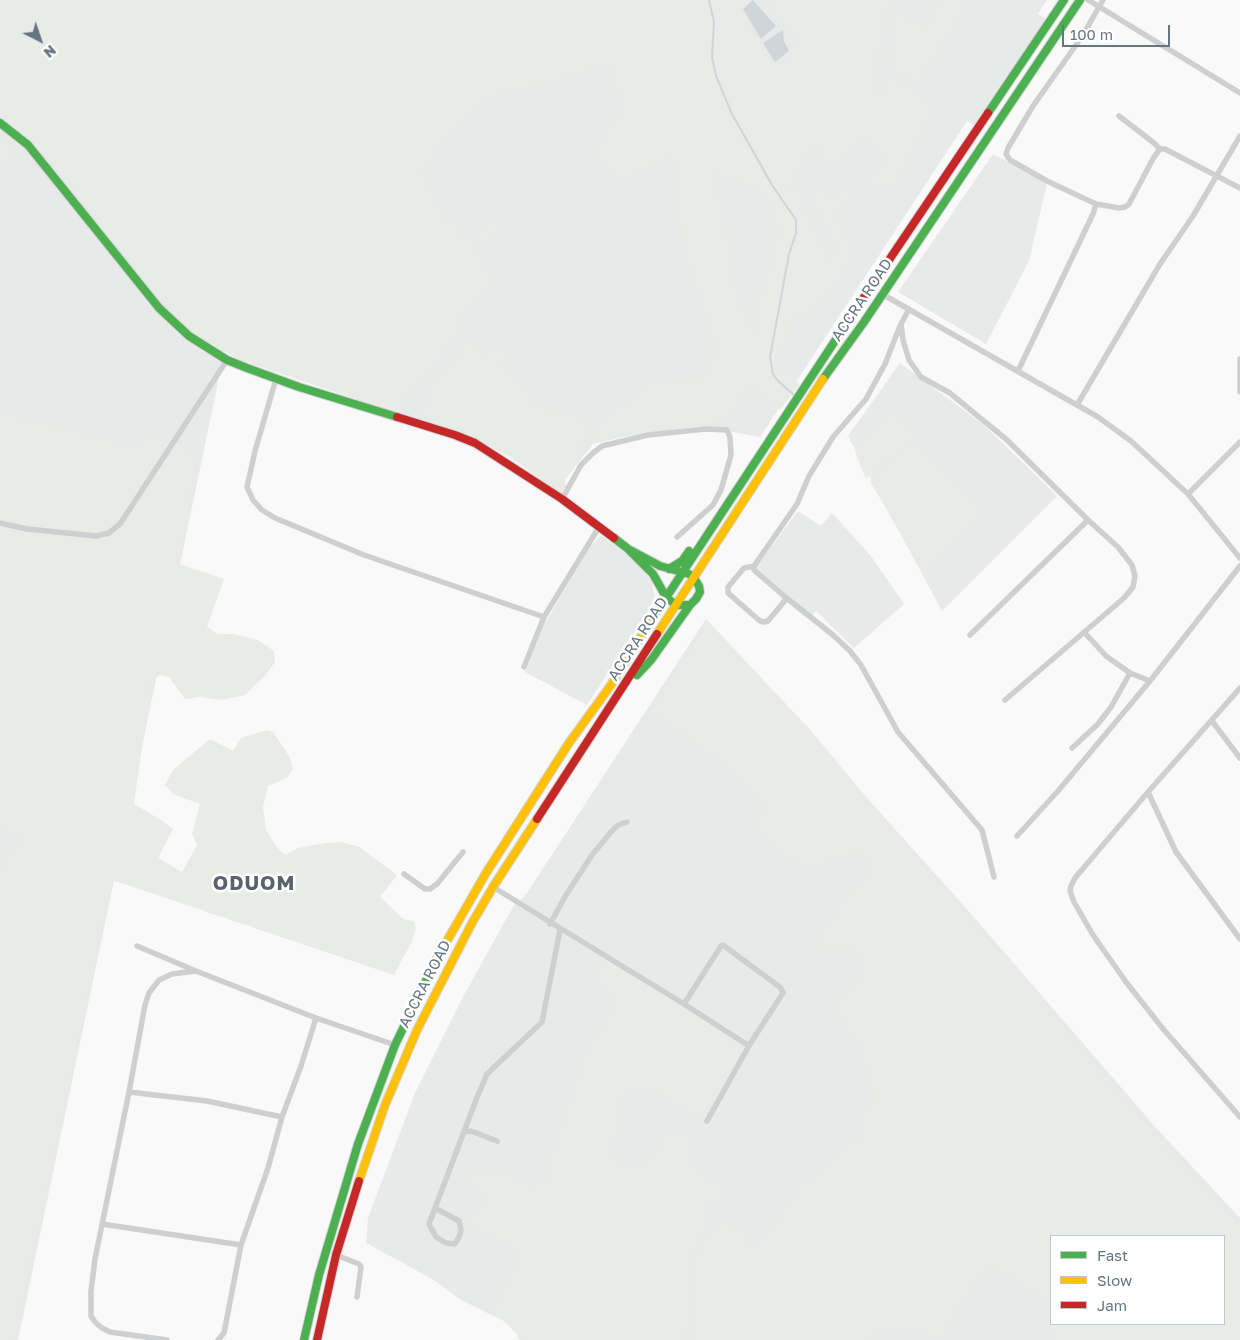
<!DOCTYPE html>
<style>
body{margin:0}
#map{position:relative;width:1240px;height:1340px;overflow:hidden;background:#f9f9f9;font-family:"Golos Text",sans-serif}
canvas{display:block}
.legend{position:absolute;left:1050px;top:1235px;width:175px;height:90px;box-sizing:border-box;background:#fff;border:1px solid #c1c8cd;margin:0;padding:6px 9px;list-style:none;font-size:15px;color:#657683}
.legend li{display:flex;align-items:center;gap:10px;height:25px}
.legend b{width:25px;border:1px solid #c1c8cd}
.north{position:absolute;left:15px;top:15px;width:50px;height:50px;-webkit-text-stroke:4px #fff;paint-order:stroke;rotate:139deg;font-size:14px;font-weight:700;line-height:20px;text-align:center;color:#657683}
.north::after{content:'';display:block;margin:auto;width:18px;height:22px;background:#657683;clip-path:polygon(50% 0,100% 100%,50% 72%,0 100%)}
.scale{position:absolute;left:1062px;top:25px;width:108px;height:22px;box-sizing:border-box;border:2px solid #657683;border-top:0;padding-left:6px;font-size:15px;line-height:18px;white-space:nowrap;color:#657683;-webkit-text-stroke:4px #fff;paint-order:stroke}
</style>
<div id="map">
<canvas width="1240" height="1340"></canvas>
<ul class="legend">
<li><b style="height:6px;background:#4caf50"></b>Fast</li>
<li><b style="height:6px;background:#ffc107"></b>Slow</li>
<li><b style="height:6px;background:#c62828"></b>Jam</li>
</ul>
<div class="north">N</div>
<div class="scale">100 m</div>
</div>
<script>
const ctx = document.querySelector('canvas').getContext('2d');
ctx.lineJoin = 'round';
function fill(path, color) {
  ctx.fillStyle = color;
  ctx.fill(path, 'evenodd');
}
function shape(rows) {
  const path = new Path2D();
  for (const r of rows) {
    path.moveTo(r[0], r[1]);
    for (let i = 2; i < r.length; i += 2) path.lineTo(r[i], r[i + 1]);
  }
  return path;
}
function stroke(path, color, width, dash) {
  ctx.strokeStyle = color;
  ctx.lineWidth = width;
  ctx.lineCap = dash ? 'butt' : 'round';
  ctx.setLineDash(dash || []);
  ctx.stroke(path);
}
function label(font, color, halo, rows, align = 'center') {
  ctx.font = font + ' "Golos Text",sans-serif';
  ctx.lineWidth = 5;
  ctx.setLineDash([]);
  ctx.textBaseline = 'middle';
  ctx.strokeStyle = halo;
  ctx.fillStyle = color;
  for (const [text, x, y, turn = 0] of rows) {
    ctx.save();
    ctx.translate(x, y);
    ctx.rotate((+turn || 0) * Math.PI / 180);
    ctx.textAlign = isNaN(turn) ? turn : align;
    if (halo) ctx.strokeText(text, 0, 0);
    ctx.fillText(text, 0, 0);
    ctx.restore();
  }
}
const built = shape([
 [0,0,1047,0,1038,14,1047,20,977,127,967,121,760,437,699,426,628,436,593,444,566,478,460,429,387,411,225,349,18,1340,0,1340],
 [993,154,1047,183,1029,261,986,344,898,292],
 [900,363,984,425,1057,496,942,611,848,436],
 [798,511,821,526,832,513,871,556,904,604,854,648,816,611,812,615,786,595,755,568],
 [601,535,638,563,652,582,655,596,650,608,587,705,525,672,545,623,589,548],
 [706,619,965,907,1158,1130,1240,1218,1240,1333,1228,1340,520,1340,517,1338,520,1329,461,1300,434,1280,366,1243,368,1218,415,1093,465,993,514,905,525,896],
 [1051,1236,1224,1236,1224,1324,1051,1324]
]);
const green = shape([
 [0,0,749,0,739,9,775,66,794,59,791,49,800,43,769,4,763,0,889,0,877,60,877,97,893,75,932,109,924,131,894,188,882,182,840,206,836,213,847,237,851,262,807,318,796,318,788,327,788,338,773,367,800,384,780,410,750,384,726,421,610,437,600,442,595,438,597,428,649,382,697,379,712,372,715,344,689,261,678,210,678,182,671,156,627,180,612,173,599,159,596,146,620,114,621,95,608,62,545,84,497,93,459,124,419,172,444,222,453,224,465,240,520,206,523,206,473,250,483,262,480,265,490,277,488,290,461,314,459,332,420,382,403,398,397,413,238,359,208,342,170,310,138,272,52,162,0,114],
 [866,137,876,147,885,163,869,179,873,184,850,198,846,190,831,195,818,192,815,194,815,208,819,217,841,252,829,261,806,217,806,200,794,190,785,191,811,150,817,145,832,168,852,144],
 [715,173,759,188,772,208,778,230,775,253,763,283,758,310,760,326,754,337,734,284],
 [943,0,970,0,916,85,896,70,889,60,897,14,925,27],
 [0,138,17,148,0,176],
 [468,342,479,347,485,356,500,343,509,354,500,362,540,409,542,408,546,412,552,412,562,410,573,414,584,421,587,431,581,450,582,457,565,480,566,488,561,494,507,455,468,436,425,422,427,416,420,414,423,405,430,407,433,396,427,393],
 [891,409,914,437,866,479,855,452],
 [0,412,134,448,147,435,197,455,179,564,224,579,207,627,218,634,235,634,258,640,274,651,275,662,265,676,245,695,221,700,200,697,185,699,169,677,160,675,151,682,134,804,161,820,173,829,158,858,182,872,197,845,192,834,200,804,173,794,165,785,173,770,210,739,233,751,241,738,267,730,273,732,289,756,293,769,287,778,268,786,263,807,266,830,276,846,285,855,298,848,325,843,342,842,359,847,397,875,380,897,403,919,414,921,416,929,412,941,394,975,112,880,14,1340,0,1340,0,874,20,839,0,827],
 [916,441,984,513,924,574,870,481],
 [709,622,813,733,907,846,1034,990,1114,1090,1240,1227,1240,1340,1053,1340,1046,1307,1037,1294,1012,1278,987,1267,965,1297,943,1335,935,1339,917,1330,901,1327,873,1334,868,1340,689,1340,697,1308,696,1253,710,1229,728,1222,746,1237,753,1250,767,1237,800,1184,809,1183,838,1151,854,1140,863,1136,858,1110,877,1103,859,1046,837,1015,836,1000,848,990,860,976,865,961,851,950,838,951,813,950,824,928,851,893,873,875,861,851,807,869,785,857,750,823,766,806,725,763,651,713],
 [1224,1236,1224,1324,1051,1324,1051,1236],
 [603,960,649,985,734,1039,738,1045,740,1053,715,1102,694,1119,658,1090,633,1089,620,1104,617,1118,619,1127,609,1154,621,1164,641,1167,674,1127,689,1139,688,1164,706,1177,721,1183,722,1192,716,1203,711,1199,704,1205,703,1214,708,1223,692,1252,692,1319,684,1340,523,1340,495,1312,499,1298,520,1257,511,1244,476,1229,472,1221,485,1196,458,1175,497,1168,526,1186,542,1185,550,1171,546,1163,553,1154,587,1052,613,1013,611,1004,609,1001,610,993,598,980,598,968]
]);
const water = shape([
 [753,0,776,26,761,39,743,9],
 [783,30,784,41,789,51,775,62,763,43]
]);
const stream = shape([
 [709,0,714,22,712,57,716,76,732,114,772,185,796,220,796,233,789,254,770,357,773,374,778,381,794,395]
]);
const street = shape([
 [1088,0,1240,93],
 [1103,0,1083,35,1033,106,1008,148,1006,154,1010,160,1047,181,1096,204,1119,208,1125,207,1129,204,1154,157,1160,149,1165,149,1240,188],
 [1119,116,1154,143,1160,149],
 [882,294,1098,417,1131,441,1188,494,1240,558],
 [909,309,901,324,903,340,909,360,921,377,950,393,1006,439,1088,520,1118,547,1132,565,1135,576,1133,587,1124,598,1005,700],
 [1240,359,1240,392],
 [1018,371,1093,214,1096,204],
 [276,379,255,451,247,487,253,500,262,510,275,518,364,555,544,617],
 [1077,405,1160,264,1193,216,1240,136],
 [1188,494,1240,442],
 [562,499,581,465,593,453,602,446,648,435,705,429,727,430,730,437,731,455,721,490,713,505,677,537],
 [0,523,27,529,96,536,109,533,120,524,227,360],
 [754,566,754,570,784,596,833,635,850,651,861,665,898,732,982,830,994,877],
 [754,566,797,504,809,476,833,437,866,399,885,364,900,326],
 [754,566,744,568,728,587,728,593,760,621,764,622,768,621,787,598],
 [1084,632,1106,656,1130,673,1150,681],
 [970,635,1088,520],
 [524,667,544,617,599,527],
 [1240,688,1148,792,1075,878,1071,886,1070,891,1074,902,1093,935,1126,982,1164,1030,1240,1117],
 [1212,721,1240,758],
 [1072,748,1098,724,1111,707,1130,673],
 [1148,792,1176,852,1240,939],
 [1017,836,1058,791,1150,681,1240,566],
 [404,874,425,889,430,889,437,884,463,852],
 [493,887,684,1004,746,1044,750,1044],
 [550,924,566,895,592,855,611,832,618,825,627,822],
 [137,946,196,971,316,1018,395,1045],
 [684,1004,721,946,723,945,781,988,783,993,750,1044,707,1121],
 [129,1092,207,1101,282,1117],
 [464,1132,471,1131,497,1141],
 [435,1208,459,1221,461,1230,459,1237,455,1244,446,1243,436,1237,429,1224,435,1208,476,1100,487,1074,542,1022,560,930],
 [102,1224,241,1245],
 [336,1255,359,1264,361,1267,357,1297],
 [167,1340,110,1332,102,1328,95,1322,91,1316,91,1291,95,1259,129,1092,145,1005,149,993,159,980,172,974,196,971],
 [218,1340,224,1333,241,1245,268,1168,282,1117,301,1066,316,1018]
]);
const fast = shape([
 [988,113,1064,0],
 [0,123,28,145,159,308,189,336,227,360,247,368,299,387,397,417],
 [823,379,864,322,1080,0],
 [614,538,627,548,653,574,666,597,676,605,690,605,696,599,700,592,699,586,694,578,689,574,660,566,630,550],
 [669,569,682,561,689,551],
 [650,622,850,318],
 [637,675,651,660,690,605],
 [304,1340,319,1275,358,1144,395,1045,436,960]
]);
const slow = shape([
 [657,634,823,379],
 [436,960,486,873,569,743,611,685,650,622],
 [359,1181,385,1105,417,1030,472,923,493,887,537,819]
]);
const jam = shape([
 [850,318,988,113],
 [397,417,455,435,475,443,562,499,614,538],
 [537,819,657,634],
 [317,1340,336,1255,359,1181]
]);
const streetNames = [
 ["ACCRA ROAD",862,300,-56],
 ["ACCRA ROAD",638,639,-57],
 ["ACCRA ROAD",425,984,-63]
];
const districtNames = [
 ["ODUOM",254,884]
];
fill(built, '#e8e9e9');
fill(green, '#e8ebe6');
fill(water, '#ced6d9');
stroke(stream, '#ced6d9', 2);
stroke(fast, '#d5d6d7', 10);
stroke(slow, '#d5d6d7', 10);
stroke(jam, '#d5d6d7', 10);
stroke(street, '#cecfd0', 5.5);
stroke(fast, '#4caf50', 8);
stroke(slow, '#ffc107', 8);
stroke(jam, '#c62828', 8);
label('15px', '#657683', '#fff', streetNames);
ctx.letterSpacing = '1px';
label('bold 20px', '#57646e', '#fff', districtNames);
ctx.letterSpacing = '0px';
</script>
